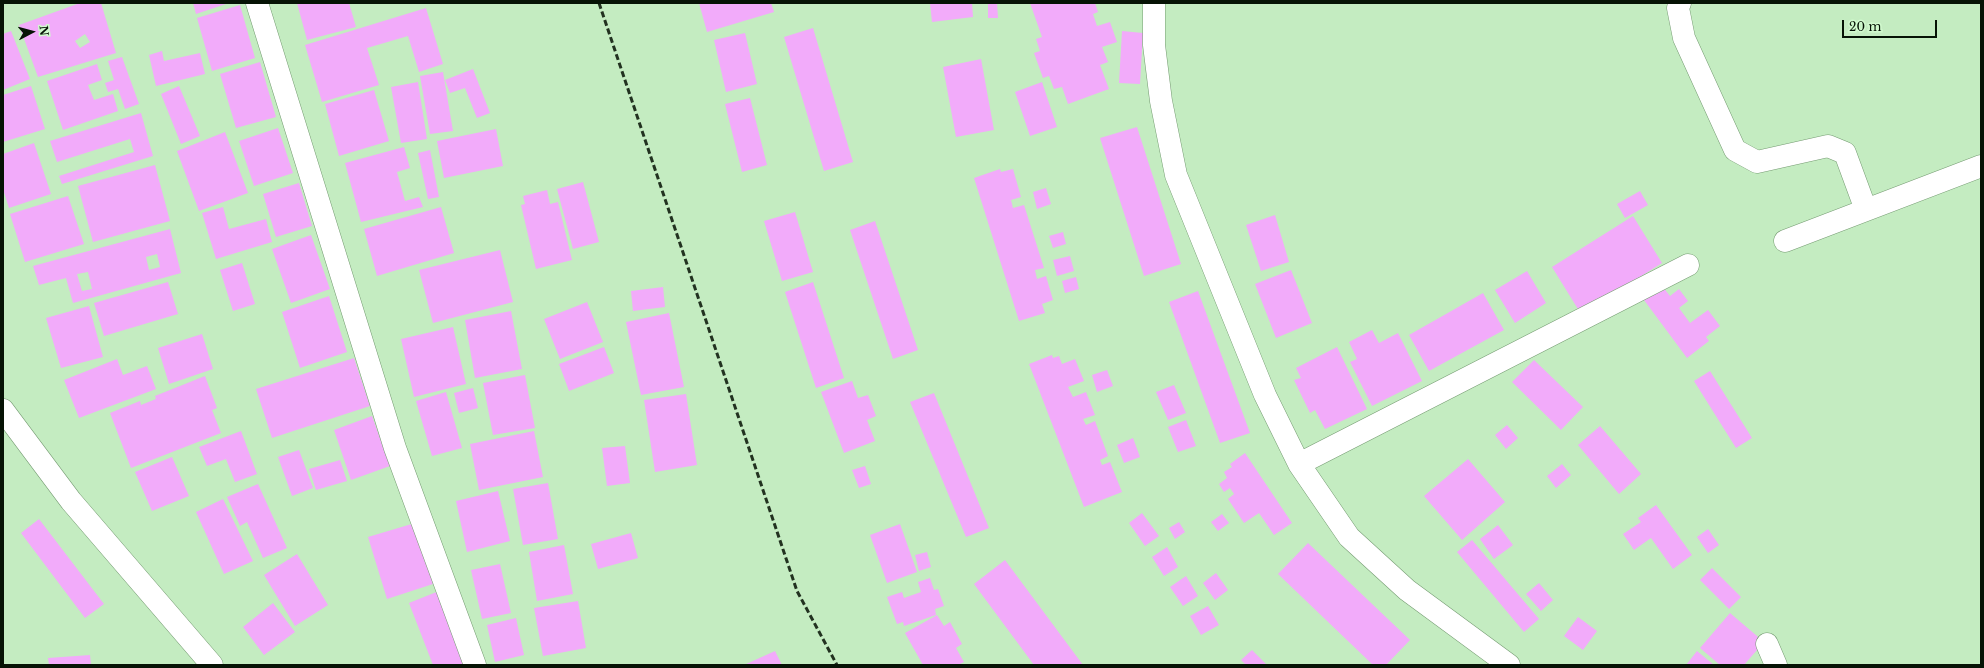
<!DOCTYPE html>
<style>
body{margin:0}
#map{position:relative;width:1984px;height:668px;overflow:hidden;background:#c4ecc1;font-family:"Libre Baskerville",serif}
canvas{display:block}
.frame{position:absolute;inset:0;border:4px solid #061305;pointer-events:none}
.north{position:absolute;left:12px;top:12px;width:40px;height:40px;-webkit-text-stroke:3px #d1face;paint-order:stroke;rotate:84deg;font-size:11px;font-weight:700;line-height:16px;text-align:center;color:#061305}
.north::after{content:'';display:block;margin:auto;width:14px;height:18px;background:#061305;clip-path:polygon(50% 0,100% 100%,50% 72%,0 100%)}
.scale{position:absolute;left:1842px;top:20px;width:95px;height:18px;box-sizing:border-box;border:2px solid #061305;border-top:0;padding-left:5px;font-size:12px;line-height:14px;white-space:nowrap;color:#061305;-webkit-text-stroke:3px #d1face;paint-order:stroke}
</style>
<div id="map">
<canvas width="1984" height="668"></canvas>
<div class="frame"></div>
<div class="north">N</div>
<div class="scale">20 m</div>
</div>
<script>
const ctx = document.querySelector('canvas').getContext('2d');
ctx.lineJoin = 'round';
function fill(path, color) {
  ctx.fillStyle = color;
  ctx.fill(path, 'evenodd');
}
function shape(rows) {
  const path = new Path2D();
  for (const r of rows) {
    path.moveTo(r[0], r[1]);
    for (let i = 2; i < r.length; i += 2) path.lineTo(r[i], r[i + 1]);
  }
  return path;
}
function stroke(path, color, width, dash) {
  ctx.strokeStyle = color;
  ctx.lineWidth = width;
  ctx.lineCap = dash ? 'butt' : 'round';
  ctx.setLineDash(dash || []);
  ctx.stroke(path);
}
const building = shape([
 [80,3,101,3,116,53,38,77,19,25],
 [85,34,90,42,80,48,75,41],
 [193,3,229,3,196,14],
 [297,3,349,3,356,27,307,40],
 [699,3,771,3,774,12,707,32],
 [930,3,972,3,973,17,932,22],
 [988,3,997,3,998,18,988,18],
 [1030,3,1095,3,1098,12,1093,14,1097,26,1110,22,1117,42,1102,47,1108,62,1100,65,1109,89,1068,104,1062,87,1054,89,1049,76,1043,78,1034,53,1040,51,1036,39,1042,37],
 [240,5,255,58,212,71,197,18],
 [426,8,443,64,419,72,408,36,367,48,379,85,322,102,305,45],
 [813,28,853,162,824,171,784,37],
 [11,31,30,79,3,90,3,34],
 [1122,31,1143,33,1140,84,1119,83],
 [745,33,757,84,726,92,714,40],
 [162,51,164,61,200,53,205,74,156,86,149,55],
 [122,57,139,104,125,109,118,89,108,92,105,83,114,80,108,61],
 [981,59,994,130,956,137,943,67],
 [260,62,276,117,236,128,220,74],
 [97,64,102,80,88,85,94,100,113,94,118,111,63,130,47,81],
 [473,69,490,113,477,118,465,88,450,93,445,80],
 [443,72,453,131,430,134,420,76],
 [418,82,427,139,401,143,391,87],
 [1042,82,1057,127,1030,136,1015,92],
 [31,86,45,129,3,142,3,95],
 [179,86,200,136,181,144,161,94],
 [374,90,389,141,339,156,325,104],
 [750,98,767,165,742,172,725,104],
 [141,113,153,156,62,184,59,176,134,152,130,139,57,162,50,141],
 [1137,127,1181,264,1144,276,1100,138],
 [278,128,293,173,254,186,239,141],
 [496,129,503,166,444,178,437,141],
 [225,132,248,193,199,211,177,151],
 [34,143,51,194,9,208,3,189,3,154],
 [404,147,410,168,397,172,405,201,419,197,423,207,361,222,345,163],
 [430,150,439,197,428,199,418,153],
 [155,165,170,221,93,242,78,186],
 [1000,169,1001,172,1013,169,1021,197,1011,200,1013,208,1024,205,1044,268,1035,270,1037,279,1046,276,1053,300,1042,304,1045,313,1019,321,974,178],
 [583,182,599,242,573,249,557,189],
 [299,183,312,226,276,237,263,194],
 [1046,188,1051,204,1037,209,1033,192],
 [547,190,550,204,558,202,572,260,536,269,521,205,525,204,523,196],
 [1640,191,1648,205,1625,218,1617,204],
 [68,196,84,244,25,262,10,214],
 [223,207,229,229,266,219,272,242,216,259,202,213],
 [441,207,454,253,377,276,364,229],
 [795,212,813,272,782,281,764,221],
 [1275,215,1289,262,1261,271,1246,225],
 [1633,216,1662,263,1581,314,1552,267],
 [875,221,918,350,893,359,850,230],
 [170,229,181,273,73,303,66,278,39,285,33,266],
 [157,254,160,267,149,270,146,257],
 [88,272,92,289,82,291,77,274],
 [1063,232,1066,244,1053,248,1049,236],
 [311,235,330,289,291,303,272,249],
 [500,250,513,302,433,323,419,270],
 [1070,256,1074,271,1057,276,1053,260],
 [242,263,255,304,233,311,220,270],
 [1291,270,1312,323,1276,338,1255,284],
 [1527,271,1546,303,1515,323,1495,290],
 [1076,277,1079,289,1065,293,1062,281],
 [168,282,178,314,104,336,94,303],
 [813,282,844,378,816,388,785,292],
 [1662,286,1670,296,1679,289,1688,301,1679,308,1690,323,1708,310,1720,326,1706,337,1709,341,1687,358,1644,300],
 [663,287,665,307,633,311,631,291],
 [1198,291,1250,433,1220,443,1169,302],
 [1483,293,1504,330,1429,371,1409,335],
 [329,296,347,352,300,368,282,312],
 [587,302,603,342,560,359,544,319],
 [89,306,103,357,61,368,46,318],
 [511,311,522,369,475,378,465,320],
 [669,313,684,387,641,395,626,322],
 [453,327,466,384,414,397,401,339],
 [1372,330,1379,343,1398,333,1422,381,1372,406,1350,362,1357,359,1349,342],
 [202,334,213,369,169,384,158,348],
 [604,347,614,373,569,391,559,364],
 [1337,347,1367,409,1325,429,1315,410,1310,413,1294,380,1301,378,1296,368],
 [1052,355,1053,358,1059,356,1062,364,1075,359,1084,381,1068,387,1073,397,1086,392,1095,415,1083,419,1086,425,1095,421,1108,456,1100,460,1102,465,1110,462,1122,492,1084,507,1029,364],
 [354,358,370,406,272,438,256,389],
 [117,359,123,375,147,366,156,389,79,418,64,380],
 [1534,360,1583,407,1561,430,1512,382],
 [1107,370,1113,386,1097,392,1092,375],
 [1710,371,1752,438,1736,448,1694,381],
 [525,375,535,428,493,435,483,383],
 [205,376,217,408,212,410,221,433,131,468,110,413,140,401,141,405,156,399,155,396],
 [852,381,858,398,868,395,876,416,867,420,875,441,844,453,821,392],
 [1174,385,1186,413,1168,420,1156,392],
 [473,388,478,408,459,413,454,393],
 [446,392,462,448,432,456,416,401],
 [934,393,989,528,966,537,910,402],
 [686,394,697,465,655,472,644,400],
 [372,416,390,466,351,480,334,430],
 [1186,420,1196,446,1178,452,1168,427],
 [1507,425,1518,438,1506,449,1495,435],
 [1600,426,1641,474,1619,494,1578,445],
 [241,431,257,474,235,482,226,459,207,466,199,447],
 [534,431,543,477,479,490,470,444],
 [1133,438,1140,457,1124,463,1117,445],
 [625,446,630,483,607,486,602,448],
 [299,450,313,488,292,496,278,457],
 [1245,453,1292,523,1274,535,1259,513,1244,523,1228,499,1234,494,1230,488,1224,492,1219,484,1227,478,1224,472,1232,467,1230,464],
 [172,457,189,496,152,511,135,472],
 [1468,459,1505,502,1462,540,1424,496],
 [340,460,347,481,316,490,309,469],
 [1562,464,1571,475,1556,488,1547,476],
 [865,466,871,484,859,488,852,470],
 [548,483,558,539,523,545,513,489],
 [258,484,287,548,263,558,247,522,240,526,227,497],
 [498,491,510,541,467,552,456,501],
 [223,499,253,561,224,574,196,512],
 [1656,505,1692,555,1673,569,1651,538,1634,550,1623,534,1641,522,1638,518],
 [1142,513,1159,536,1145,546,1129,523],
 [1222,514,1229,523,1218,531,1211,522],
 [39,519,104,604,85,618,21,533],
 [1179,522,1185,532,1175,539,1169,528],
 [415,523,433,584,387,599,368,537],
 [900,524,917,572,887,583,870,535],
 [1498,525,1513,545,1494,559,1480,539],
 [1708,529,1719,545,1708,553,1697,537],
 [631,533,638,558,598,569,591,544],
 [1472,540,1539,619,1524,632,1457,552],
 [1308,543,1410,640,1386,665,1373,665,1278,574],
 [564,545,573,594,537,601,529,552],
 [1167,547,1178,567,1164,576,1152,557],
 [927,552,931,567,919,571,915,555],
 [297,554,328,605,295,626,264,575],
 [1005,560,1083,665,1034,665,974,584],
 [500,564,511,613,482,619,471,570],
 [1712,568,1741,597,1729,609,1700,580],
 [1216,573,1228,590,1215,600,1203,583],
 [1186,576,1198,596,1183,606,1170,587],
 [930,578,934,590,938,589,944,606,935,609,936,615,904,626,903,622,897,624,887,597,902,592,904,598,921,592,918,582],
 [1539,583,1553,600,1541,611,1526,594],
 [439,591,467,665,433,665,409,603],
 [578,601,586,648,543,656,534,608],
 [273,603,295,632,264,655,243,627],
 [1208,606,1219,625,1201,635,1190,616],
 [1730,613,1764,642,1744,665,1720,665,1700,648],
 [937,615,944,626,950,622,962,644,956,648,964,662,958,665,923,665,905,633],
 [1578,617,1597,631,1583,650,1564,636],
 [516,618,524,655,495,662,487,625],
 [1252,650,1267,665,1246,665,1241,660],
 [775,651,782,665,744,665],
 [1697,651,1714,665,1686,665],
 [90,655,91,665,49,665,48,658]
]);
const minor = shape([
 [257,3,395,448,475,665],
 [1154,3,1154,45,1161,101,1176,175,1265,395,1299,464,1349,537,1407,590,1509,665],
 [1680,3,1678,8,1684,38,1735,150,1757,162,1828,146,1845,153,1866,210],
 [1785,241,1981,166],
 [3,410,71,501,212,665],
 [1299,464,1688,265],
 [1767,644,1776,665]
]);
const rail = shape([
 [599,3,797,591,837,665]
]);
fill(building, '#f2abfa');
stroke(minor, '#759b72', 23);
stroke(minor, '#fff', 22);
stroke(rail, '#223220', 3, [6, 3]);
</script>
